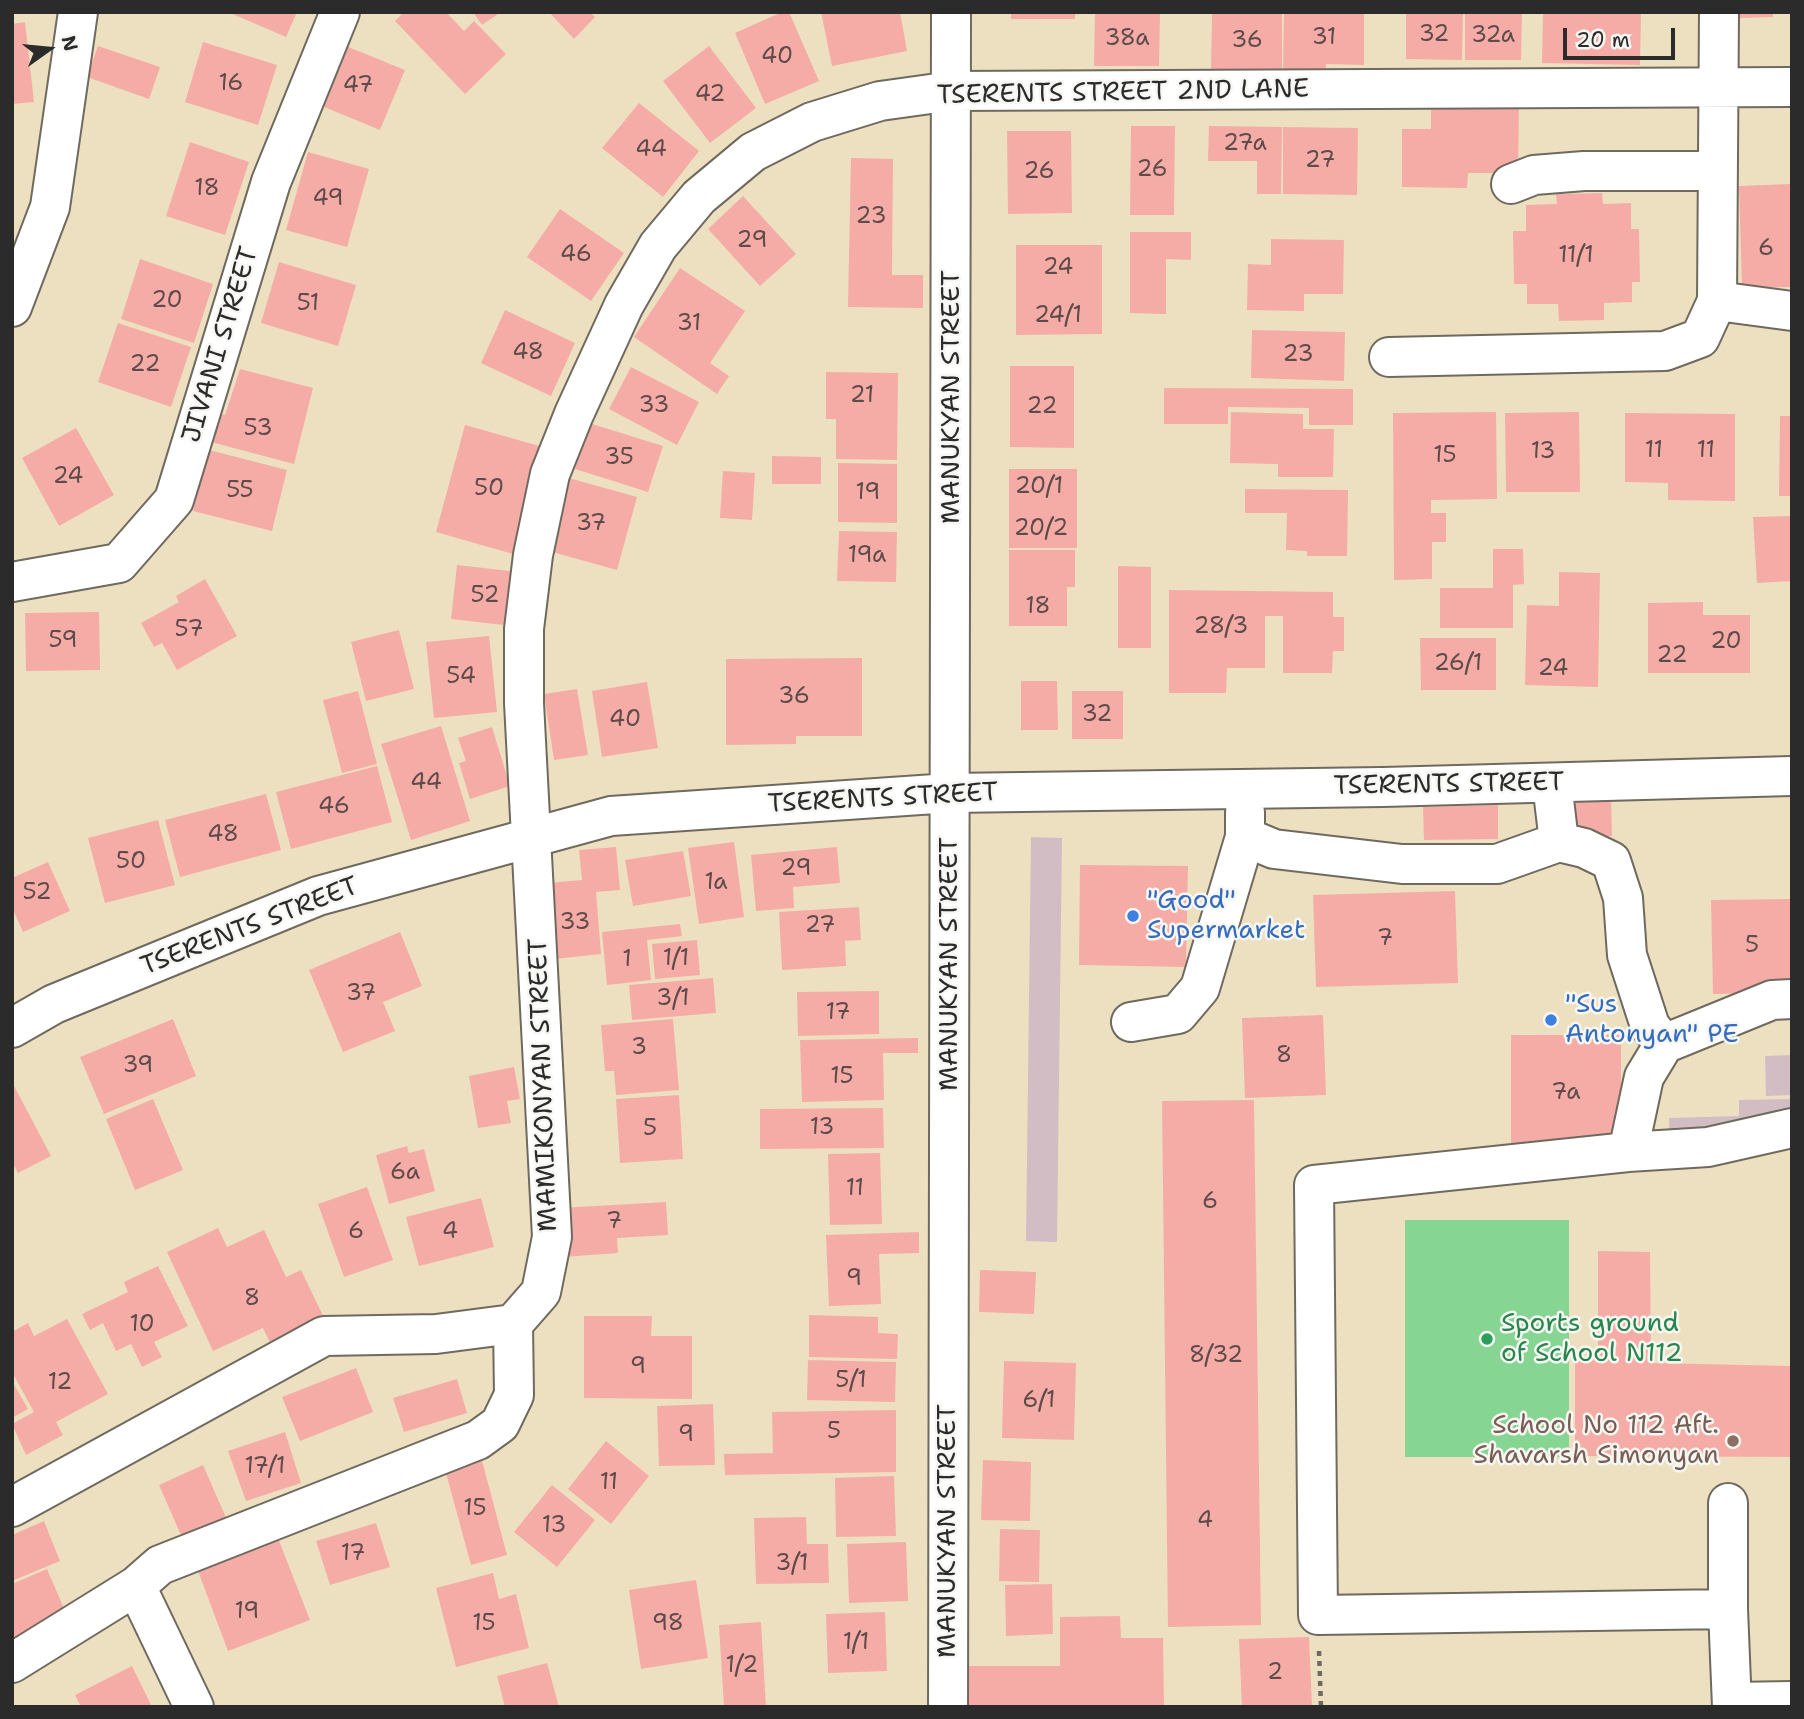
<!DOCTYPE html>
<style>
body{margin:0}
#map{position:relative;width:1804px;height:1719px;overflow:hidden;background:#ede0c0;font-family:"Shantell Sans",sans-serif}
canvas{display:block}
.frame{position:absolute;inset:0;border:14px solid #2b2b2b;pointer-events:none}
.north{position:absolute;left:14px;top:14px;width:70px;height:70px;-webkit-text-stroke:5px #f6f6f2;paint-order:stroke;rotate:75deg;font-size:19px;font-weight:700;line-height:28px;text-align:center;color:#2b2b2b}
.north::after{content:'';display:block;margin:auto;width:24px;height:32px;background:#2b2b2b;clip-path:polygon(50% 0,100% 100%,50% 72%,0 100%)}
.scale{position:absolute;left:1563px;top:28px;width:112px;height:32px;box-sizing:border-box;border:4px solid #2b2b2b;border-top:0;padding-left:9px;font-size:21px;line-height:24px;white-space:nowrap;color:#2b2b2b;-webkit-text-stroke:5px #f6f6f2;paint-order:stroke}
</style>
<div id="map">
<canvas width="1804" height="1719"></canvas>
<div class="frame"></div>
<div class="north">N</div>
<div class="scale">20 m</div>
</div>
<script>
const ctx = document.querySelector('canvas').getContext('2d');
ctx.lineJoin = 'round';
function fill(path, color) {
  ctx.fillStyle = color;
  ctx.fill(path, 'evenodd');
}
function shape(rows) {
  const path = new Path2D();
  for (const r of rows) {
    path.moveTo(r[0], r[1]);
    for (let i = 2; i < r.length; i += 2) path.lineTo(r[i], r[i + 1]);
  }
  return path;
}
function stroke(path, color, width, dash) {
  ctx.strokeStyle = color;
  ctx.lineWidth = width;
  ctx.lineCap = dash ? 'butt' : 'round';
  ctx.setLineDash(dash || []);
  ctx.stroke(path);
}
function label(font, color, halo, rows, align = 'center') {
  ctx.font = font + ' "Shantell Sans",sans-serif';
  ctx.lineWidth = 5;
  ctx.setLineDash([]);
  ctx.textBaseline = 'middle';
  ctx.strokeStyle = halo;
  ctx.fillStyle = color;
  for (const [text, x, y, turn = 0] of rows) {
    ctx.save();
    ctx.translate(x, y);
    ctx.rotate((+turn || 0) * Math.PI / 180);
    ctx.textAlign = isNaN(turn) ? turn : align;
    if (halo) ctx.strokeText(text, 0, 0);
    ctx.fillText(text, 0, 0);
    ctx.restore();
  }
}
const industrial = shape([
 [1031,837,1062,838,1057,1242,1026,1241],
 [1792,1055,1792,1095,1766,1096,1765,1056],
 [1792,1099,1792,1139,1670,1156,1669,1118,1739,1116,1739,1100]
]);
const green = shape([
 [1405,1220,1569,1220,1569,1457,1405,1457]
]);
const building = shape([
 [228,12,297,12,286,37],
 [404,12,446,12,464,31,474,21,506,54,465,94,395,21],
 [473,12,501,12,482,25],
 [549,12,590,12,595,17,574,39],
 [782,12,789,12,819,81,765,104,735,33],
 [821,12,900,12,907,51,832,66],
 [1011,12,1075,12,1075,19,1011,19],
 [1095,12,1160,12,1159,66,1094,66],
 [1212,12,1282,12,1282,71,1211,70],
 [1284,12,1364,12,1364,65,1326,64,1326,75,1283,74],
 [1406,12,1463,12,1462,60,1406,59],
 [1465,12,1522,12,1521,60,1465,60],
 [1543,12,1641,12,1640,65,1542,63],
 [1738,12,1773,12,1773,17,1738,18],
 [25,22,34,102,12,104,12,24],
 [203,42,277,65,258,125,185,102],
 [336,42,405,70,380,130,312,102],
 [98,46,160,67,149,99,87,77],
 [709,46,756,108,710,143,663,81],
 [639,103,699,151,663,197,602,148],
 [1431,105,1519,106,1518,173,1468,173,1467,188,1402,187,1402,129,1431,129],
 [1131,126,1175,126,1174,215,1130,215],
 [1209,126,1282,127,1281,194,1257,194,1257,161,1208,161],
 [1283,127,1358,128,1357,195,1283,194],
 [1007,131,1071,131,1072,213,1008,214],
 [190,142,249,162,225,235,166,216],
 [308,152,369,169,347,247,286,230],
 [851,158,893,159,892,275,923,275,923,308,848,307],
 [1791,184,1792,287,1742,288,1739,186],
 [1602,193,1603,204,1631,203,1631,229,1639,229,1640,282,1632,282,1632,302,1604,303,1604,320,1559,321,1558,304,1527,304,1527,284,1514,284,1513,231,1526,231,1526,205,1557,204,1556,194],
 [743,196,796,254,760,286,708,229],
 [560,209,624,253,591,301,527,257],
 [1130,232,1191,232,1191,260,1166,259,1166,314,1130,313],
 [1271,239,1344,240,1343,294,1304,294,1304,311,1247,310,1248,264,1271,265],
 [1016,245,1102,245,1102,334,1016,335],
 [140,259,213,284,194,343,121,319],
 [279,262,356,285,338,346,261,323],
 [680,268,745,311,710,363,729,376,717,394,634,337],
 [505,310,575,343,551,396,481,363],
 [118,323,191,347,171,407,98,382],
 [1252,330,1345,332,1344,381,1251,378],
 [1010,366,1074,366,1074,448,1010,447],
 [631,367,699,402,677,445,609,409],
 [240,369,313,388,294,464,211,442,218,413,225,415],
 [826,372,898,373,897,460,836,459,836,419,826,419],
 [1164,388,1353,389,1353,425,1309,425,1309,408,1228,407,1228,424,1164,424],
 [1231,412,1303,414,1303,429,1334,429,1333,477,1278,477,1278,464,1230,463],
 [1496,412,1497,499,1431,500,1431,513,1446,513,1446,542,1432,542,1432,579,1394,580,1393,413],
 [1579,412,1580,492,1506,492,1505,413],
 [1625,413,1735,414,1735,501,1668,500,1668,483,1625,482],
 [1780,416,1792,416,1792,496,1779,496],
 [589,423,663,446,648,492,575,469],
 [465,425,543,447,513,554,436,532],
 [76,428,114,495,59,526,22,458],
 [209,450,287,470,272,531,193,511],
 [772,456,821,457,821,484,772,484],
 [838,463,897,464,897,523,838,522],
 [1009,469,1077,469,1077,548,1009,548],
 [723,471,755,473,752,520,720,518],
 [565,477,637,497,617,570,545,550],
 [1245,489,1348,490,1347,556,1307,556,1307,551,1286,550,1287,513,1245,513],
 [1792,516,1792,581,1757,583,1753,517],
 [839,531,897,532,896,582,837,581],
 [1493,549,1523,549,1524,584,1513,585,1513,628,1440,628,1440,588,1493,588],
 [1009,550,1075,550,1075,587,1067,587,1067,626,1009,626],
 [457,565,519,572,513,626,451,619],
 [1118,566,1151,567,1151,648,1118,648],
 [1559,572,1600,573,1598,687,1525,685,1527,605,1559,606],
 [205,579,237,636,177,670,162,643,154,647,141,623,179,602,176,596],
 [1169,590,1333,592,1333,617,1344,617,1344,651,1333,651,1332,673,1283,673,1283,616,1265,616,1265,668,1227,668,1226,693,1169,693],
 [1703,602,1703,615,1750,615,1750,673,1648,673,1648,603],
 [99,612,100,670,26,671,25,613],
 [399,630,414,689,366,701,351,642],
 [489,636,497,712,434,718,426,642],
 [1420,638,1496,638,1496,690,1421,690],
 [862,658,862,736,796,736,796,744,726,745,726,659],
 [1021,681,1057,681,1058,730,1021,730],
 [647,682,658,748,602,757,592,691],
 [577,689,588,755,554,760,544,694],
 [358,691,377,764,342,773,323,700],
 [1072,691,1123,691,1123,739,1072,739],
 [441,726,470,821,411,840,381,744],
 [492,727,510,786,470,799,459,763,466,761,458,738],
 [377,766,392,822,291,849,276,792],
 [266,794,281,850,180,877,165,820],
 [1611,799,1612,836,1571,838,1569,801],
 [1498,805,1498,839,1424,840,1423,807],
 [158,820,175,885,105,903,88,838],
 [734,842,744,917,699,924,688,848],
 [616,847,620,890,596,892,601,954,555,959,548,883,582,880,579,850],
 [837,847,840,883,793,887,794,908,756,911,751,855],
 [683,851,691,896,633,906,625,860],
 [48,862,70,911,23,932,12,907,12,878],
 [1080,865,1188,866,1186,967,1079,965],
 [1455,891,1458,983,1316,987,1313,895],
 [1792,899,1792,992,1713,994,1711,900],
 [859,907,861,940,845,941,846,966,782,970,779,912],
 [680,924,682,936,647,940,651,980,607,985,602,932],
 [400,932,422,986,383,1002,395,1031,343,1052,309,970],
 [697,940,700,975,655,979,652,944],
 [713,978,716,1013,632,1020,629,985],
 [879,991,879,1034,798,1036,797,992],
 [1323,1015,1326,1095,1245,1098,1242,1018],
 [173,1019,196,1076,104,1114,80,1057],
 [673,1019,679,1090,616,1095,614,1071,605,1071,601,1025],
 [1511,1035,1621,1035,1621,1151,1511,1150],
 [918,1038,918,1053,883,1053,884,1100,802,1102,800,1040],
 [514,1067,520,1099,507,1101,511,1123,478,1128,469,1076],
 [12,1082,51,1156,18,1173,12,1162],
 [679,1095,683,1159,620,1163,616,1099],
 [153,1099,183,1170,135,1190,106,1119],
 [1254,1100,1261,1625,1168,1627,1162,1101],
 [883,1108,884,1148,760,1149,760,1109],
 [407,1146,409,1153,424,1149,435,1191,389,1204,376,1155],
 [880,1153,882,1224,830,1225,828,1154],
 [367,1187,393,1260,344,1277,318,1204],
 [481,1198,494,1247,419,1266,406,1217],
 [666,1202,668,1235,617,1238,618,1253,563,1257,560,1208],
 [218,1228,227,1247,264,1230,286,1277,301,1270,326,1322,272,1347,263,1328,213,1351,167,1252],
 [919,1232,919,1253,879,1254,881,1304,829,1306,826,1235],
 [1598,1251,1650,1252,1651,1363,1792,1366,1792,1457,1575,1456,1575,1358,1598,1359],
 [158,1266,188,1326,154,1342,162,1357,142,1367,131,1344,116,1351,103,1323,90,1330,82,1314,128,1292,124,1282],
 [980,1270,1036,1272,1034,1314,979,1312],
 [809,1315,878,1317,878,1333,898,1334,897,1359,809,1357],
 [584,1316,652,1316,651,1336,692,1336,692,1399,584,1398],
 [67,1319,108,1394,56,1422,63,1435,26,1455,12,1424,34,1412,12,1372,12,1332,28,1323,34,1336],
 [808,1360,896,1362,895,1402,807,1400],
 [1004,1361,1076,1363,1074,1440,1002,1438],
 [356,1368,373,1412,300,1441,282,1397],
 [457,1379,467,1413,404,1432,393,1398],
 [12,1381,28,1409,12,1418],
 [713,1404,715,1465,659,1466,657,1406],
 [896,1410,896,1472,725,1475,724,1454,773,1453,772,1412],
 [285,1432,301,1483,246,1501,228,1451],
 [606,1441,649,1476,611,1524,568,1489],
 [480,1453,507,1555,471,1565,443,1462],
 [983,1460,1031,1462,1030,1521,981,1520],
 [203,1465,228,1522,184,1542,159,1485],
 [894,1476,896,1536,836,1537,835,1478],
 [552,1485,595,1520,557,1567,514,1532],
 [806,1517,807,1544,828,1544,829,1583,756,1584,754,1518],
 [44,1521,60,1561,12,1581,12,1535],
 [376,1523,390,1567,330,1585,316,1541],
 [1000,1529,1040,1530,1039,1582,999,1581],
 [276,1533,310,1620,228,1651,195,1563],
 [906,1542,908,1601,849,1603,847,1544],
 [47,1569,69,1620,12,1644,12,1584],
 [493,1573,499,1599,516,1594,529,1648,456,1667,436,1588],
 [696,1580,708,1658,641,1669,629,1590],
 [1052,1584,1053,1634,1006,1636,1005,1585],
 [885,1612,887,1671,828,1673,826,1614],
 [1120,1616,1121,1638,1163,1638,1164,1707,966,1707,966,1666,1060,1666,1060,1617],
 [761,1622,766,1707,724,1707,719,1625],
 [1309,1637,1312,1707,1242,1707,1239,1639],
 [547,1663,559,1707,505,1707,497,1676],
 [132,1666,152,1707,81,1707,75,1695]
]);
const path = shape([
 [1319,1651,1321,1707]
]);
const minor = shape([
 [1719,12,1717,301,1792,311],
 [1511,184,1534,175,1584,171,1718,171],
 [12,307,50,207,78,12],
 [1389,357,1665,351,1700,338,1717,301],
 [12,582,119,563,174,500,271,182,340,12],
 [1552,783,1559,842,1584,848,1611,861,1623,898,1627,955,1650,1026,1664,1044],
 [1245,837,1274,849,1402,864,1497,864,1559,842],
 [1131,1022,1178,1014,1200,988,1245,837,1245,812],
 [12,1028,54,1004,318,896,611,816,950,793,1383,787,1792,776],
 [1628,1152,1644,1077,1664,1044,1772,1000,1792,999],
 [1728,1503,1728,1609],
 [12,1507,324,1336,436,1334,513,1324,541,1292,552,1237,524,703,524,629,533,555,550,474,574,414,624,305,658,246,699,197,753,152,812,122,880,101,952,91,1792,87],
 [136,1586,194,1707],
 [12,1663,136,1586,160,1565,478,1440,500,1424,514,1395,513,1324],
 [1732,1702,1792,1701],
 [948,1707,951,12],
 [1732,1707,1728,1609,1318,1615,1314,1185,1628,1152,1708,1147,1792,1128]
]);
const markers = [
 [1133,916,7,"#3f7fe0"],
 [1551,1020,7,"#3f7fe0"],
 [1487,1339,7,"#2e9e5b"],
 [1733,1441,7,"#8d6e63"]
];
const numberNames = [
 ["32",1434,35],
 ["32a",1493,36],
 ["31",1324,38],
 ["38a",1127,39],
 ["36",1247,41],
 ["40",777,57],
 ["16",231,84],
 ["47",358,86],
 ["42",710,95],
 ["27a",1245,144],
 ["44",651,150],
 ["27",1320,161],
 ["26",1152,170],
 ["26",1039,172],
 ["18",207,189],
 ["49",328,199],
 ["23",871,217],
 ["29",752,241],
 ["6",1766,249],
 ["46",576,255],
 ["11/1",1576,256],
 ["24",1058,268],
 ["20",167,301],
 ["51",308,304],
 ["24/1",1058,316],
 ["31",689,324],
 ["48",528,353],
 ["23",1298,355],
 ["22",145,365],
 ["21",862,396],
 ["33",654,406],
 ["22",1042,407],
 ["53",258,429],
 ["11",1654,451],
 ["11",1706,451],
 ["13",1543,452],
 ["15",1445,456],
 ["35",619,458],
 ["24",68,477],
 ["20/1",1039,487],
 ["50",489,489],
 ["55",240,491],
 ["19",868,493],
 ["37",591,524],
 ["20/2",1041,529],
 ["19a",867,556],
 ["52",485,596],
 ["18",1038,607],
 ["28/3",1221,627],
 ["57",189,630],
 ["59",63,641],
 ["20",1726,642],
 ["22",1672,656],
 ["26/1",1458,664],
 ["24",1553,669],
 ["54",461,677],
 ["36",794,697],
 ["32",1097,715],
 ["40",625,720],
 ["44",426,783],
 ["46",334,807],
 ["48",223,835],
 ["50",131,862],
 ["29",796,869],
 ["1a",716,883],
 ["52",37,893],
 ["33",575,923],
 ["27",820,926],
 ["7",1385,939],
 ["5",1752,946],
 ["1/1",676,959],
 ["1",627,960],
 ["37",361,994],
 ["3/1",673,999],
 ["17",838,1013],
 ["3",639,1048],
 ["8",1284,1056],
 ["39",138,1066],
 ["15",842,1077],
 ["7a",1566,1093],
 ["13",822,1128],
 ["5",650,1129],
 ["6a",405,1173],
 ["11",855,1189],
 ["6",1210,1202],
 ["7",614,1222],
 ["6",356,1232],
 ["4",450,1232],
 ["9",854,1279],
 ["8",252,1299],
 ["10",142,1325],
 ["8/32",1216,1356],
 ["9",638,1367],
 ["5/1",851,1381],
 ["12",60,1383],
 ["6/1",1039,1401],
 ["5",834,1432],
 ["9",686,1435],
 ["17/1",265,1467],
 ["11",609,1483],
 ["15",475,1509],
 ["4",1205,1521],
 ["13",554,1526],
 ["17",353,1554],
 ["3/1",792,1564],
 ["19",247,1612],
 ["15",484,1624],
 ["98",668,1624],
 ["1/1",856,1643],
 ["1/2",742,1666],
 ["2",1275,1673]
];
const streetNames = [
 ["TSERENTS STREET 2ND LANE",1123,93,-1],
 ["JIVANI STREET",221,345,-73],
 ["MANUKYAN STREET",952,397,-90],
 ["TSERENTS STREET",1449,785,-1],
 ["TSERENTS STREET",883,799,-3],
 ["TSERENTS STREET",250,927,-21],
 ["MANUKYAN STREET",950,964,-90],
 ["MAMIKONYAN STREET",544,1085,-92],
 ["MANUKYAN STREET",948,1531,-90]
];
const shopNames = [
 ["\"Good\"",1147,901],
 ["Supermarket",1147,931],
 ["\"Sus",1565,1005],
 ["Antonyan\" PE",1565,1035]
];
const leisureNames = [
 ["Sports ground",1501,1324],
 ["of School N112",1501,1354]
];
const educationNames = [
 ["School No 112 Aft.",1719,1426],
 ["Shavarsh Simonyan",1719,1456]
];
fill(industrial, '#d2bdc5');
fill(green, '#87d593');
fill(building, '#f5aca7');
stroke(minor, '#6f6a5f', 42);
stroke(path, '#6f6a5f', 4.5, [5, 5]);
stroke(minor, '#fff', 38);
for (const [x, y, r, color] of markers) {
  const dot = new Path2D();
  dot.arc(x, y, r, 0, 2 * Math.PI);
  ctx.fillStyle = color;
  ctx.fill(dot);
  stroke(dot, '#f6f6f2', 2.5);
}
label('23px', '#5e4b4a', null, numberNames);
label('26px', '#2b2b2b', '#f6f6f2', streetNames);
label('26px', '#366cbe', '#f6f6f2', shopNames, 'left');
label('26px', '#27864d', '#f6f6f2', leisureNames, 'left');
label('26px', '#785e54', '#f6f6f2', educationNames, 'right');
</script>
